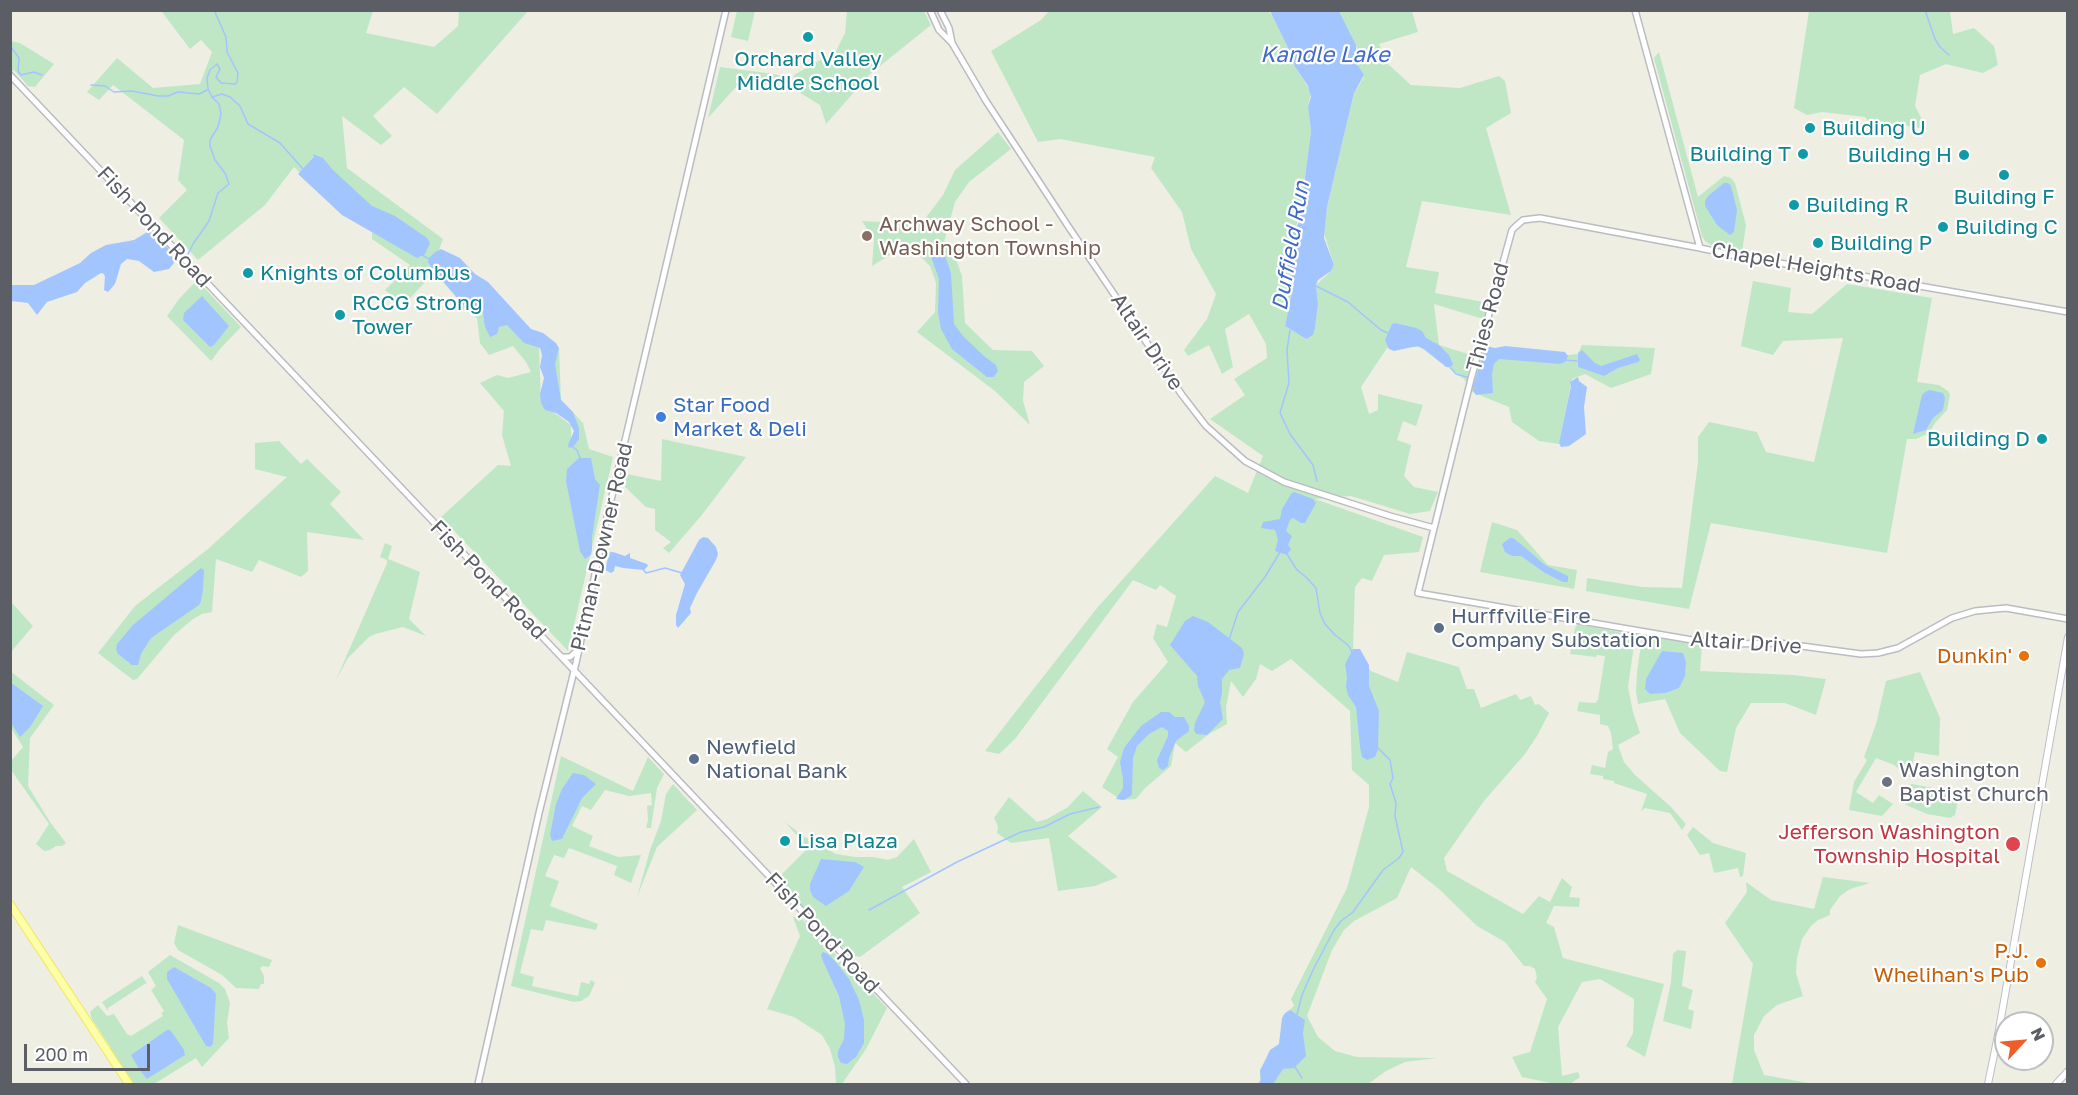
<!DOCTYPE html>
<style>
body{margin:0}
#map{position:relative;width:2078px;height:1095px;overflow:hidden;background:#eeeee3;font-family:"Golos Text",sans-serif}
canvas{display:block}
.frame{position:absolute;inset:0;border:12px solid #5b5e64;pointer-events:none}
.north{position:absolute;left:1994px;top:1011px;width:60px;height:60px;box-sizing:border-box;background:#fff;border:2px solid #bdbfc1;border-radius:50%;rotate:64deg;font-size:16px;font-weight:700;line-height:24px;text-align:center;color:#5b5e64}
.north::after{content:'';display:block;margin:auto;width:21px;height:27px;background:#ee5e2a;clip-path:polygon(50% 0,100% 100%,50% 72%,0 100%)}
.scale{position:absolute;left:24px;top:1044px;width:126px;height:27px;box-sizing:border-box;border:3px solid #5b5e64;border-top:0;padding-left:8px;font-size:18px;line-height:21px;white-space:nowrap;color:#5b5e64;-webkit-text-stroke:4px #fff;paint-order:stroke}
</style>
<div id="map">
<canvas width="2078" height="1095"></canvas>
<div class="frame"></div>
<div class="north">N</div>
<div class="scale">200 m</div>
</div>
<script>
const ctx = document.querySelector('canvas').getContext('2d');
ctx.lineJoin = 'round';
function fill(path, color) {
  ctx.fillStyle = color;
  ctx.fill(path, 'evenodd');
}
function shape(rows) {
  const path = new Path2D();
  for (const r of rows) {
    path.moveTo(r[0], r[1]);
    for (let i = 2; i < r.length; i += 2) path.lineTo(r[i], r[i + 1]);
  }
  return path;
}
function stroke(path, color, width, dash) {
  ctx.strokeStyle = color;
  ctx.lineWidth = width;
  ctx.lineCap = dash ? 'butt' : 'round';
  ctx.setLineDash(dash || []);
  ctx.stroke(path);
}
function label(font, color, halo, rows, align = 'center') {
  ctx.font = font + ' "Golos Text",sans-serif';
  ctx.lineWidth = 4.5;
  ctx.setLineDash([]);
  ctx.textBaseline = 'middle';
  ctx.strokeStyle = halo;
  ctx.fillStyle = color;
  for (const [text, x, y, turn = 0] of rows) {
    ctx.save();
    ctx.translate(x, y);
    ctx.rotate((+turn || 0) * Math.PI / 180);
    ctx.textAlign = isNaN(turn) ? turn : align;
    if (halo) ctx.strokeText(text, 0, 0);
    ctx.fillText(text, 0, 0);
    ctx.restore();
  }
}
const green = shape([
 [163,11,373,11,366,33,434,47,458,26,459,11,528,11,437,114,404,87,373,116,392,136,381,145,342,116,347,168,443,239,439,250,429,265,435,271,404,305,385,290,410,265,372,239,372,228,339,210,294,167,265,205,198,260,159,218,187,190,178,180,184,140,113,85,99,100,87,92,117,58,153,88,200,84,212,52,201,40,190,49,162,12],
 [737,11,755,11,748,41,731,37],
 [847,11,924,11,931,25,870,74,826,124,820,105,797,91,787,82,755,81,736,87,708,118,720,67,774,74,793,79,794,75,836,51,845,33],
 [1049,11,1268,11,1272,15,1292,56,1295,67,1311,92,1308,107,1311,131,1299,219,1291,236,1286,260,1294,282,1285,326,1306,339,1315,327,1318,304,1316,285,1331,271,1334,265,1324,233,1327,207,1354,93,1364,77,1358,67,1358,50,1339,11,1412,11,1418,32,1379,44,1388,64,1411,85,1460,88,1499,76,1505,81,1511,113,1486,128,1511,215,1422,201,1406,267,1439,272,1435,293,1489,303,1483,319,1434,304,1439,345,1481,358,1484,348,1569,355,1578,354,1582,345,1655,348,1651,374,1611,388,1585,374,1572,379,1559,444,1539,441,1512,422,1509,407,1472,392,1464,379,1420,347,1387,348,1361,387,1369,414,1378,410,1378,394,1423,405,1416,426,1403,421,1397,440,1411,445,1404,476,1414,487,1438,492,1430,511,1410,514,1351,496,1315,499,1423,537,1419,552,1384,555,1372,581,1362,578,1355,587,1353,649,1371,671,1398,682,1407,652,1459,667,1467,689,1474,689,1481,708,1516,694,1520,700,1531,696,1535,705,1539,704,1549,713,1537,736,1525,754,1484,801,1444,858,1447,871,1523,914,1539,896,1550,902,1562,878,1572,887,1569,897,1580,898,1579,907,1554,906,1546,923,1554,927,1563,958,1664,984,1645,1057,1626,1046,1633,1033,1634,999,1600,979,1582,982,1558,1027,1562,1076,1578,1072,1580,1077,1570,1084,1555,1084,1522,1077,1512,1057,1530,1052,1547,999,1535,982,1537,978,1535,969,1530,966,1524,966,1505,942,1477,926,1439,889,1411,867,1397,898,1354,921,1344,930,1332,950,1307,1016,1318,1037,1335,1051,1357,1057,1437,1058,1405,1062,1386,1071,1368,1084,1257,1084,1260,1082,1260,1069,1279,1044,1283,1016,1294,1006,1291,999,1347,888,1369,807,1369,785,1352,770,1350,711,1291,659,1272,671,1260,664,1256,679,1243,697,1231,681,1226,707,1227,724,1209,734,1186,752,1175,743,1171,766,1144,789,1136,799,1121,800,1102,787,1118,757,1107,749,1133,702,1168,662,1153,638,1157,624,1167,627,1176,596,1160,585,1156,590,1133,580,1015,739,999,754,985,751,1097,608,1215,476,1248,493,1263,456,1210,419,1245,395,1234,379,1267,358,1266,344,1249,314,1225,329,1233,367,1222,374,1209,345,1188,356,1184,350,1207,319,1216,294,1191,249,1182,212,1151,168,1155,157,1060,139,1038,142,991,51,1041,20],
 [1809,11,1950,11,1953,34,1974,28,1994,46,1998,65,1983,73,1946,64,1920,75,1915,106,1927,129,1894,124,1877,133,1865,117,1822,112,1807,115,1794,108],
 [11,41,20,43,54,64,35,87,28,86,14,70,11,73],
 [1659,52,1698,197,1724,176,1731,178,1735,183,1746,225,1742,252,1714,247,1705,241,1702,236,1654,58],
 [998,132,1011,149,969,182,955,202,944,242,957,262,962,276,965,323,993,350,1032,351,1044,366,1024,382,1023,401,1030,425,995,391,917,332,935,312,936,283,930,266,919,255,893,253,872,266,874,240,862,221,921,224,943,195,955,170],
 [197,280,241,327,220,349,211,361,167,316,179,299],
 [1753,281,1791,288,1788,312,1812,314,1847,284,1932,298,1917,382,1939,385,1948,391,1950,395,1947,410,1935,423,1929,433,1916,439,1907,439,1887,553,1711,523,1689,609,1586,591,1587,578,1642,587,1682,588,1698,462,1698,437,1709,422,1757,432,1766,452,1814,462,1843,338,1783,341,1773,355,1741,346],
 [466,299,481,303,490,333,506,323,539,346,541,403,571,425,571,447,579,439,554,396,547,337,559,348,561,400,583,423,589,449,613,457,568,651,441,517,498,465,511,466,502,435,504,411,480,383,497,375,508,378,531,372,526,362,513,346,489,355,480,343,477,318,459,307],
 [662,439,746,457,701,516,669,553,663,548,671,542,655,530,655,509,646,507,624,486,627,474,661,481],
 [279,441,301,464,307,459,341,492,330,504,364,540,307,532,308,571,301,577,259,560,252,572,216,559,212,612,202,614,193,619,174,635,137,679,133,680,98,653,135,606,208,549,287,477,255,469,255,443],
 [1492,522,1517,530,1548,565,1577,570,1574,589,1480,572],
 [385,543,392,546,388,559,420,572,409,619,426,636,403,627,375,634,369,637,348,658,336,680,387,563,387,560,380,557],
 [11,602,33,626,11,652],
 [1578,624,1633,635,1635,638,1628,687,1633,712,1640,733,1618,745,1624,762,1635,775,1671,807,1686,824,1682,830,1670,813,1645,808,1641,811,1647,794,1614,783,1614,781,1603,779,1603,776,1590,774,1592,765,1605,768,1608,752,1613,749,1611,733,1608,726,1600,724,1600,715,1577,711,1579,702,1595,703,1598,700,1605,656,1597,655,1596,657,1570,654,1575,628],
 [1645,635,1702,644,1700,671,1793,675,1826,679,1816,715,1785,703,1751,703,1736,728,1727,772,1720,771,1680,733,1665,699,1638,704,1636,692,1637,672,1642,638],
 [10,671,54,705,30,738,28,786,50,822,66,843,62,846,56,846,50,850,44,851,36,844,49,824,11,770,11,761,23,747,11,728],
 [1920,672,1940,718,1939,756,1915,752,1910,777,1894,765,1876,758,1856,792,1873,803,1879,795,1893,804,1882,816,1849,810,1854,782,1867,760,1864,757,1876,724,1886,681],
 [561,756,633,791,648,757,664,774,657,788,651,828,646,828,648,820,647,806,652,805,651,793,629,796,605,790,591,810,582,806,572,826,593,836,589,846,618,857,641,855,631,883,614,875,617,866,569,848,564,858,554,855,545,876,559,881,550,906,598,924,596,930,546,920,543,931,531,929,520,973,534,977,532,986,578,996,581,982,589,984,591,980,593,981,595,983,589,996,581,1001,574,1002,511,986],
 [673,784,697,810,657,847,637,897,650,850,661,821,666,794],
 [1912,784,1956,792,1959,796,1955,815,1950,818,1927,814,1906,805,1902,800,1901,793,1905,787],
 [1083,791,1102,807,1068,836,1118,877,1095,886,1058,891,1049,838,1011,843,997,833,998,826,994,818,1009,797,1037,822,1047,819,1068,807],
 [785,822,803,836,836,854,855,857,873,857,888,860,897,857,914,839,931,872,902,887,920,913,860,957,851,955,804,909,778,878,808,848],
 [1693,827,1713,843,1746,853,1743,876,1740,877,1738,868,1714,873,1709,853,1700,855,1687,835],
 [1823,877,1870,883,1850,889,1840,896,1830,910,1830,915,1818,920,1811,926,1802,939,1797,958,1796,973,1803,996,1777,1005,1764,1016,1754,1035,1754,1050,1764,1075,1814,1084,1732,1084,1753,964,1725,923,1747,892,1746,882,1771,900,1814,909],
 [799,916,887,1008,866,1049,842,1084,836,1084,835,1067,830,1049,822,1035,794,1017,767,1009,800,936,793,917],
 [178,925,272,960,269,967,263,966,260,968,264,976,264,984,261,984,259,989,236,988,222,975,178,950,174,943],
 [1677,950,1686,951,1682,986,1693,990,1688,1009,1694,1011,1691,1029,1663,1021,1671,982,1673,954],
 [170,955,219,983,225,989,230,1003,227,1023,229,1038,202,1067,196,1058,154,1084,133,1084,111,1050,111,1048,92,1019,90,1012,98,1005,107,1016,114,1014,127,1034,131,1036,163,1016,161,1013,164,1011,151,990,156,986,148,972],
 [142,976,148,985,146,983,108,1008,108,1011,102,1002]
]);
const water = shape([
 [1270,11,1339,11,1356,45,1357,64,1364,75,1354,93,1327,207,1324,238,1334,265,1331,271,1318,280,1316,285,1318,304,1315,328,1313,335,1306,339,1285,326,1294,282,1286,260,1291,236,1299,222,1311,131,1308,107,1311,97,1308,86,1295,67,1292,56],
 [313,154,323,158,333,170,372,206,395,216,427,238,430,243,425,254,417,258,342,215,298,174,314,157],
 [1724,183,1728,183,1731,186,1737,210,1734,232,1730,235,1717,225,1705,206,1705,201,1708,196],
 [149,231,165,244,171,253,174,263,169,269,154,272,139,261,127,259,121,264,115,284,108,292,104,290,105,277,104,274,101,273,85,283,77,292,47,302,37,315,28,303,11,301,11,285,34,285,80,263,91,253,106,245,134,240],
 [936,246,944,252,951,273,954,324,963,336,984,356,996,365,998,371,994,377,987,377,952,349,941,329,938,312,939,279,929,251,930,248],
 [441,249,460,258,475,274,488,282,531,329,543,333,556,343,559,348,555,364,561,400,573,412,579,428,579,439,574,446,569,448,568,445,574,431,569,422,556,413,545,410,541,403,540,394,544,378,540,367,542,355,540,348,524,343,507,325,499,327,497,334,490,337,485,327,483,313,479,308,474,304,465,307,431,268,428,262,429,258,435,252],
 [202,296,229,326,214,345,210,347,183,320,184,313],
 [1395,323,1416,328,1422,331,1426,338,1439,345,1449,355,1453,364,1451,367,1446,367,1424,349,1417,346,1394,351,1389,349,1385,340,1392,324],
 [1486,346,1495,348,1505,346,1565,352,1568,356,1565,362,1560,364,1499,359,1494,364,1492,374,1493,393,1476,395,1472,389],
 [1582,350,1595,363,1601,366,1637,354,1640,360,1638,362,1618,368,1604,376,1578,367,1578,353],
 [1578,377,1579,381,1587,387,1584,407,1586,434,1569,446,1561,447,1559,443,1571,386,1570,382],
 [1930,390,1943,393,1945,398,1943,410,1933,418,1926,430,1913,434,1922,395,1925,392],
 [579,458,591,458,595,479,600,485,592,537,592,549,591,555,585,559,580,551,566,481,567,469],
 [1294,492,1313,499,1316,503,1305,523,1301,523,1293,518,1290,520,1286,531,1292,536,1288,545,1291,549,1287,555,1275,551,1278,540,1275,530,1261,528,1263,522,1280,519,1282,509,1291,494],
 [703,537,708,538,716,547,718,554,716,560,697,593,690,608,691,613,678,628,676,625,676,615,685,584,680,575,699,540],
 [1510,538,1513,538,1522,545,1545,565,1568,576,1568,582,1563,582,1545,573,1521,556,1512,556,1505,552,1502,544],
 [613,552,625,556,630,553,630,558,647,564,648,566,644,570,623,568,615,566,614,571,611,573,605,570,608,558,606,553],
 [201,568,204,570,203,590,201,601,199,605,151,638,141,654,138,665,132,665,118,654,116,649,117,644,133,625],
 [1193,616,1208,622,1242,648,1244,654,1240,668,1229,670,1222,679,1222,693,1220,702,1223,719,1207,735,1196,734,1194,730,1195,723,1205,702,1198,686,1197,676,1170,645,1185,621],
 [1353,649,1360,649,1369,665,1369,686,1379,711,1378,749,1375,757,1367,760,1362,757,1360,747,1356,707,1348,695,1346,687,1347,677,1345,664],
 [1662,651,1683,653,1686,662,1685,676,1679,688,1665,693,1650,694,1645,689,1646,679],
 [10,682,43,706,30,727,20,737,11,723],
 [1161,712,1169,712,1175,717,1184,717,1189,726,1189,731,1176,741,1169,758,1168,766,1163,770,1159,768,1157,760,1168,736,1168,731,1162,727,1149,734,1137,746,1133,758,1132,795,1124,800,1116,799,1123,788,1123,779,1120,762,1124,748,1141,726],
 [573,773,584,775,596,784,582,798,562,839,552,841,550,835,556,804,562,789],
 [821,859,855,862,864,867,849,891,826,906,813,897,810,890,810,884],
 [823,952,828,954,835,961,849,979,859,1000,864,1020,864,1043,856,1057,847,1064,841,1063,838,1057,838,1051,844,1039,845,1024,839,996,822,959,821,955],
 [174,967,211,988,216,994,213,1044,210,1047,206,1046,167,979,167,972],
 [1290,1010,1305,1020,1303,1033,1306,1056,1294,1068,1283,1069,1273,1084,1258,1084,1261,1080,1260,1071,1270,1050,1279,1044,1282,1018,1285,1013],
 [167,1030,170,1030,174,1035,184,1050,185,1055,147,1079,139,1069,131,1055]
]);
const stream = shape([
 [1925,10,1935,39,1940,47,1949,55],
 [10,46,19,58,18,71,21,75,34,72,42,75],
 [91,85,105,86,114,92,132,91,158,96,168,96,178,92,199,94,207,90],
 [212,97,222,94,230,97,240,106,248,124,280,143,303,169],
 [422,255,431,260],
 [187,256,193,244,209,221,218,193,229,184,225,173,215,160,210,146,210,140,218,127,221,114,219,104,212,97,208,89,207,78,210,70,217,64,220,69,216,77,221,83,235,84,237,82,238,73,227,52,226,37,214,10],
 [1314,285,1348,302,1381,330,1390,334],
 [1290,330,1287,350,1289,383,1280,413,1290,434,1313,465,1317,481],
 [1564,360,1577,361],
 [1451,368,1456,374,1470,378],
 [571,446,577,450,580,458],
 [1287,554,1297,570,1306,577,1316,588,1320,613,1325,624,1335,635,1348,645,1352,652],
 [643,569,646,573,665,568,682,573],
 [1229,640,1238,612,1265,577,1280,552],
 [869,910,957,862,1021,832,1044,827,1070,814,1099,807],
 [1297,1014,1302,995,1313,970,1334,930,1341,921,1353,912,1383,870,1399,858,1403,852,1395,816,1396,803,1390,784,1393,778,1390,760,1378,748],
 [1295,1067,1302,1078]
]);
const tertiary = shape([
 [930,10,939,30,952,43,986,101,1070,229,1182,395,1206,426,1245,461,1284,482,1390,516,1434,528],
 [940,10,949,28,952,43],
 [1635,10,1700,248,1751,259,1834,271,2068,312],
 [10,75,966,1084],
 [1700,248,1540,218,1523,220,1515,227,1512,230,1471,379,1418,593,1698,641,1729,644,1779,643,1861,654,1878,653,1898,648,1952,618,1975,611,2006,608,2068,619],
 [562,657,570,657,579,649],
 [478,1084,539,813,576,663,608,513,726,10]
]);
const secondary = shape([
 [1988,1084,1998,1035,2068,637],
 [2056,1084,2068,1071]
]);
const primary = shape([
 [10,904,129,1084]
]);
const markers = [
 [808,37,6,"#0f9aa8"],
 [1810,128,6,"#0f9aa8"],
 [1803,154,6,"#0f9aa8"],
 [1964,155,6,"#0f9aa8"],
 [2004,175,6,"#0f9aa8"],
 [1794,205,6,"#0f9aa8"],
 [1943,227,6,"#0f9aa8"],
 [867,236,6,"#8d6e63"],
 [1818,243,6,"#0f9aa8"],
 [248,273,6,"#0f9aa8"],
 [340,315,6,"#0f9aa8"],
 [661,417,6,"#3f7fe0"],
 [2042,439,6,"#0f9aa8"],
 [1439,628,6,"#5c6f8a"],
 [2024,656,6,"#e8710a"],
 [694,759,6,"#5c6f8a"],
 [1887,782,6,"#6b7280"],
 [785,841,6,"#0f9aa8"],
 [2013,844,8,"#e0444e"],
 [2041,963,6,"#e8710a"]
];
const cultureNames = [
 ["Orchard Valley",808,59,"center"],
 ["Middle School",808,83,"center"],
 ["Building U",1822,128],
 ["Building T",1791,154,"right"],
 ["Building H",1952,155,"right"],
 ["Building F",2004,197,"center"],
 ["Building R",1806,205],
 ["Building C",1955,227],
 ["Building P",1830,243],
 ["Knights of Columbus",260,273],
 ["RCCG Strong",352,303],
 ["Tower",352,327],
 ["Building D",2030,439,"right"],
 ["Lisa Plaza",797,841]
];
const educationNames = [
 ["Archway School -",879,224],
 ["Washington Township",879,248]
];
const streetNames = [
 ["Fish Pond Road",154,227,47],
 ["Chapel Heights Road",1816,268,10],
 ["Thies Road",1488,317,-75],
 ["Altair Drive",1147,342,56],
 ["Pitman-Downer Road",602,547,-77],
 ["Fish Pond Road",488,580,46],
 ["Altair Drive",1746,643,4],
 ["Fish Pond Road",822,933,47]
];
const shopNames = [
 ["Star Food",673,405],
 ["Market & Deli",673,429]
];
const serviceNames = [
 ["Hurffville Fire",1451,616],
 ["Company Substation",1451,640],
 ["Newfield",706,747],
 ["National Bank",706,771]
];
const foodNames = [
 ["Dunkin'",2012,656],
 ["P.J.",2029,951],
 ["Whelihan's Pub",2029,975]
];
const worshipNames = [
 ["Washington",1899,770],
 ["Baptist Church",1899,794]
];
const healthNames = [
 ["Jefferson Washington",2000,832],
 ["Township Hospital",2000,856]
];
const waterNames = [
 ["Kandle Lake",1325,55],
 ["Duffield Run",1291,246,-80]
];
fill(green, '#bfe7c6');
fill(water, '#a3c5ff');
stroke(stream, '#a3c5ff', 1.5);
stroke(tertiary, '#bbbcc2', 8);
stroke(secondary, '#bebfc7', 8);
stroke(primary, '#f5e656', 9);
stroke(tertiary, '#fff', 5);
stroke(secondary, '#fff', 6);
stroke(primary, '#fdffa8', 7);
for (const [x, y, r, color] of markers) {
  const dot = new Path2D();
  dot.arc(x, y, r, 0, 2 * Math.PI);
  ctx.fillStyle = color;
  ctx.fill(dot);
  stroke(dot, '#fff', 2);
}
label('21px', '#0d838f', '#fff', cultureNames, 'left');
label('21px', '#785e54', '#fff', educationNames, 'left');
label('21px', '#5b5e64', '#fff', streetNames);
label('21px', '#366cbe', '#fff', shopNames, 'left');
label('21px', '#4e5e75', '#fff', serviceNames, 'left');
label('21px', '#c56008', '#fff', foodNames, 'right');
label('21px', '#5b616d', '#fff', worshipNames, 'left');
label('21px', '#be3a42', '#fff', healthNames, 'right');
label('italic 22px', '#4169c6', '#fff', waterNames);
</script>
